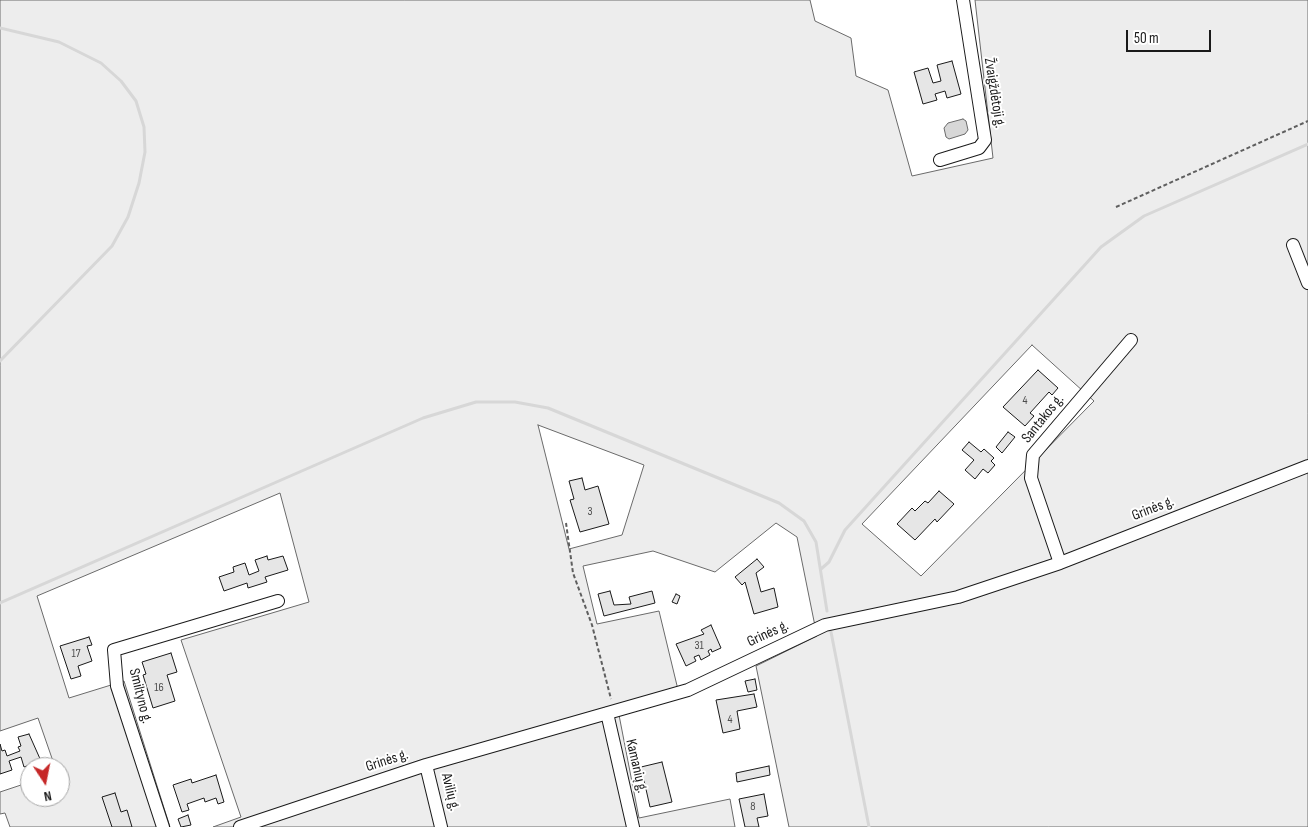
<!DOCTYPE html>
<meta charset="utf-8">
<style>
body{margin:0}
#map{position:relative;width:1308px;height:827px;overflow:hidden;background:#fff;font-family:"Sofia Sans Condensed",sans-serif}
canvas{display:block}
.north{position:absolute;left:20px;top:757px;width:50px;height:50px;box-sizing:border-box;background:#fff;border:1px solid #a3a3a3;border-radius:50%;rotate:169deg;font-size:14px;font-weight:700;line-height:20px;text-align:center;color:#1a1a1a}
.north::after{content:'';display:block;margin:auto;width:18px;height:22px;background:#c62828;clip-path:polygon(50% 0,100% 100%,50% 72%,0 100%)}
.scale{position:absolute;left:1126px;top:30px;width:85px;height:22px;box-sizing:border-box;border:2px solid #1a1a1a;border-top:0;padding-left:6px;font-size:15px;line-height:18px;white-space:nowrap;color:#1a1a1a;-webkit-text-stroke:4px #fff;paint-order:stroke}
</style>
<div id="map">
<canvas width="1308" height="827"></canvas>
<div class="north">N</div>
<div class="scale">50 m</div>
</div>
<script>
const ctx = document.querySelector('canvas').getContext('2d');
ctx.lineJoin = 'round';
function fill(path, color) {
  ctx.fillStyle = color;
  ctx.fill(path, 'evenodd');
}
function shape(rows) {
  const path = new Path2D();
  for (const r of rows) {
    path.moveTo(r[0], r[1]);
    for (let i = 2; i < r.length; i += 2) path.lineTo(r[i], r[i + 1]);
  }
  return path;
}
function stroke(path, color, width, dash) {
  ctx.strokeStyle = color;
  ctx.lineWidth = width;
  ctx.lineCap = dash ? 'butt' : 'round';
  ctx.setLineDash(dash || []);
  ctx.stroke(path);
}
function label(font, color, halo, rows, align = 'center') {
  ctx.font = font + ' "Sofia Sans Condensed",sans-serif';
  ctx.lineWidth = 4;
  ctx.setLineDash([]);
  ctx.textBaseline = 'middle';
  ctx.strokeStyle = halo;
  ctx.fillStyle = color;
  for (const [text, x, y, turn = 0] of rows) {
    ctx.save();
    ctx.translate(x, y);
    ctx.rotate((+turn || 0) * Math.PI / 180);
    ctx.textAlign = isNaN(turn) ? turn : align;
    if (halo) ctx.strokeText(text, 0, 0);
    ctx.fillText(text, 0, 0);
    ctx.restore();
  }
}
const green = shape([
 [0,0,810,0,815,21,851,38,856,76,888,90,912,176,993,158,975,0,1308,0,1308,827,789,827,756,666,817,636,797,537,776,523,715,572,653,551,583,566,597,624,659,611,680,698,619,715,639,818,730,799,735,827,213,827,241,817,181,640,309,602,280,493,37,596,69,698,124,681,170,827,10,827,5,813,0,814,0,792,30,782,30,797,60,797,60,767,55,767,38,718,0,731,0,0],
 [1032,345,1094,401,921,576,862,524,1032,345],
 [538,425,644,465,622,535,569,549,538,425]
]);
const water = shape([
 [963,119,966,121,968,130,965,134,949,139,946,137,944,128,948,123,963,119]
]);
const stream = shape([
 [0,28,59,42,101,63,121,81,136,101,144,127,145,152,139,183,128,217,112,246,0,361],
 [821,569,829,562,845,530,1101,247,1144,216,1308,144],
 [0,603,423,418,476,402,515,402,548,408,779,503,804,521,816,542,827,611],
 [831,632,869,827]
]);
const building = shape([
 [952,61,961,94,947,98,945,91,935,94,937,100,923,104,914,72,928,68,933,83,941,81,937,65,952,61],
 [1038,370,1058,388,1052,395,1049,392,1030,413,1034,416,1025,426,1003,407,1038,370],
 [1008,432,1015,437,1002,453,996,447,1008,432],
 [969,442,981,452,984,449,994,458,991,461,995,465,988,473,983,469,975,479,965,470,974,460,962,450,969,442],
 [582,478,585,490,598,486,609,524,580,532,570,500,574,499,569,481,582,478],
 [939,491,954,504,937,522,935,519,915,540,897,524,912,508,915,511,925,501,928,503,939,491],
 [267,556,268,560,283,556,288,570,265,577,267,582,248,588,247,583,224,591,219,577,234,572,233,567,245,563,249,575,259,571,255,560,267,556],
 [757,559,764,567,756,573,761,592,774,588,778,607,754,614,745,582,742,585,735,577,757,559],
 [610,591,614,605,631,604,629,597,652,591,655,603,604,616,598,594,610,591],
 [676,594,680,596,677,604,672,602,676,594],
 [711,625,721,648,712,652,711,649,708,651,710,655,701,660,699,655,694,657,696,661,686,666,676,644,704,634,701,630,711,625],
 [89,637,92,645,87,646,92,661,78,666,81,676,71,679,60,646,89,637],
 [171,653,177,672,167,675,175,701,153,708,143,675,146,674,142,662,171,653],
 [755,679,757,690,748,692,745,681,755,679],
 [754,694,757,707,737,711,740,729,723,733,716,700,754,694],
 [29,734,41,761,24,767,21,757,9,761,12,770,0,774,0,744,2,751,5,750,7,756,20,751,18,747,21,746,18,737,29,734],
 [662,762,672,802,650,807,641,767,662,762],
 [769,766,770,775,737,782,736,773,769,766],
 [216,775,224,802,218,804,216,798,205,802,204,798,187,804,189,810,182,812,173,785,191,779,192,783,216,775],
 [115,793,121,812,127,810,132,827,112,827,102,797,115,793],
 [764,794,768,816,757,818,759,827,745,827,739,799,764,794],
 [188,815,191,825,181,827,178,819,188,815]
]);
const path = shape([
 [1116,207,1308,121],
 [566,523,573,573,592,625,611,699]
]);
const minor = shape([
 [940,160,979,148,985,140,963,0],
 [1293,245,1308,283],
 [1060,563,1031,478,1033,455,1131,340],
 [607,713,633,827],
 [426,765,441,827],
 [163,827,117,686,114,650,278,601],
 [240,827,426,765,688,690,825,625,958,597,1060,563,1308,466]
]);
const numberNames = [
 ["4",1025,401],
 ["3",590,512],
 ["31",699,646],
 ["17",76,654],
 ["16",159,688],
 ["4",730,720],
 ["8",753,807]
];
const streetNames = [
 ["Žvaigždėtoji g.",994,93,81],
 ["Santakos g.",1043,419,-51],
 ["Grinės g.",1153,509,-21],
 ["Grinės g.",768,634,-25],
 ["Smiltyno g.",140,696,76],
 ["Grinės g.",387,761,-18],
 ["Kamanių g.",636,766,77],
 ["Avilių g.",450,792,76]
];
fill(green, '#ededed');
stroke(green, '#6a6a6a', 1);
fill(water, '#d7d7d7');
stroke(water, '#6a6a6a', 1);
stroke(stream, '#d7d7d7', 3);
fill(building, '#e6e6e6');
stroke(building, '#1a1a1a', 1);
stroke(minor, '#1a1a1a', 14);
stroke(path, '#5f5f5f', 2, [4, 2.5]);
stroke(minor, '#fff', 12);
label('12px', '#4d4d4d', null, numberNames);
label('15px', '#1a1a1a', '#fff', streetNames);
</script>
